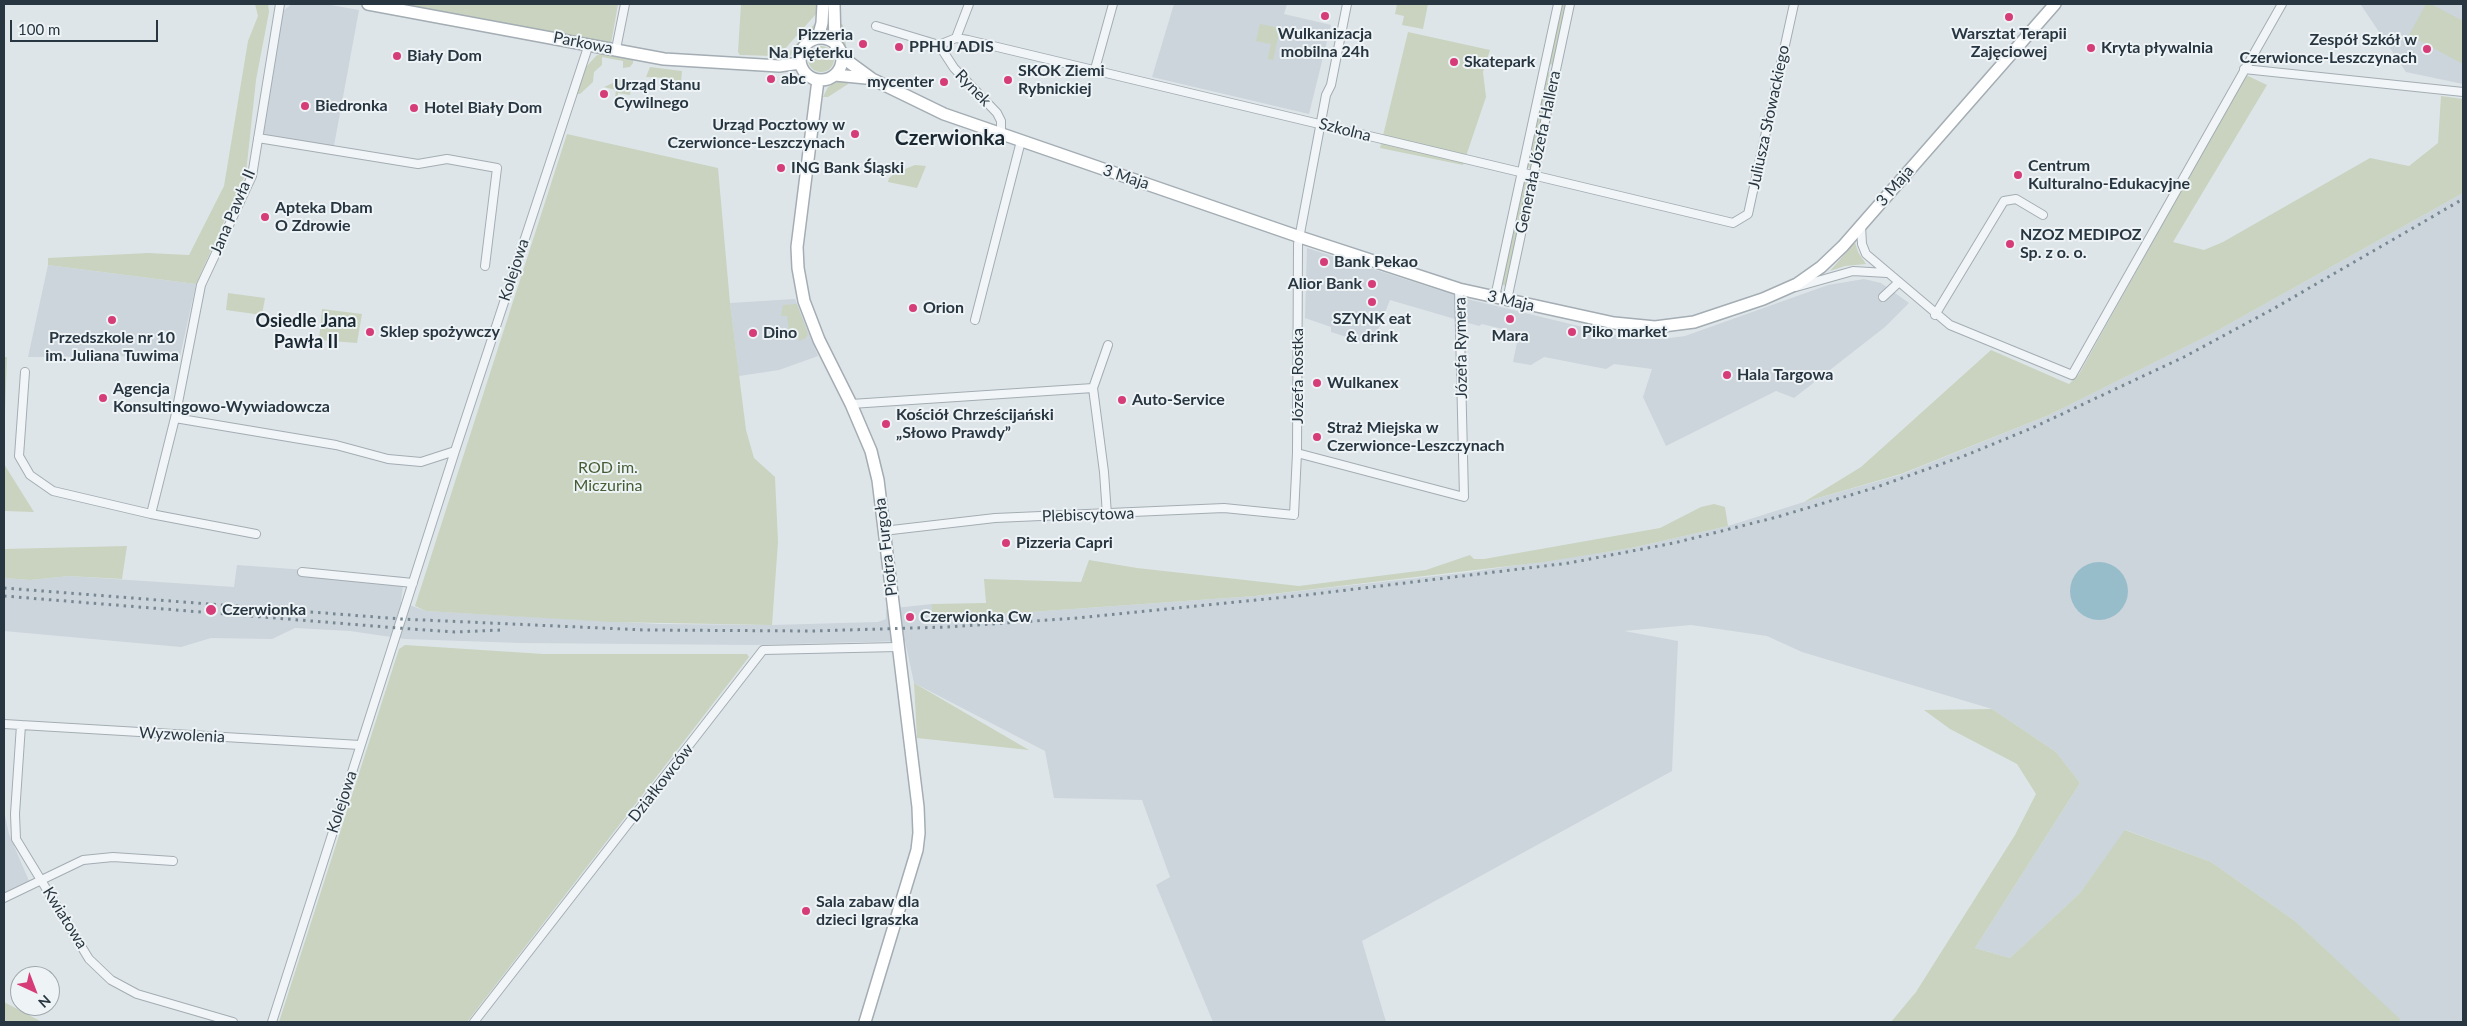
<!DOCTYPE html>
<meta charset="utf-8">
<style>
body{margin:0}
#map{position:relative;width:2467px;height:1026px;overflow:hidden;background:#dee5e9;font-family:Lato,sans-serif}
canvas{display:block}
.frame{position:absolute;inset:0;border:5px solid #273640;pointer-events:none}
.north{position:absolute;left:10px;top:966px;width:50px;height:50px;box-sizing:border-box;background:#eef3f6;border:1px solid #9ea7ad;border-radius:50%;rotate:137deg;font-size:14px;font-weight:700;line-height:20px;text-align:center;color:#273640}
.north::after{content:'';display:block;margin:auto;width:18px;height:22px;background:#d53c78;clip-path:polygon(50% 0,100% 100%,50% 72%,0 100%)}
.scale{position:absolute;left:10px;top:20px;width:148px;height:22px;box-sizing:border-box;border:2px solid #273640;border-top:0;padding-left:6px;font-size:15px;line-height:18px;white-space:nowrap;color:#273640;-webkit-text-stroke:4px #eef3f6;paint-order:stroke}
</style>
<div id="map">
<canvas width="2467" height="1026"></canvas>
<div class="frame"></div>
<div class="north">N</div>
<div class="scale">100 m</div>
</div>
<script>
const ctx = document.querySelector('canvas').getContext('2d');
ctx.lineJoin = 'round';
function fill(path, color) {
  ctx.fillStyle = color;
  ctx.fill(path, 'evenodd');
}
function shape(rows) {
  const path = new Path2D();
  for (const r of rows) {
    if (r.length === 3) {
      path.moveTo(r[0] + r[2], r[1]);
      path.arc(r[0], r[1], r[2], 0, 2 * Math.PI);
      continue;
    }
    path.moveTo(r[0], r[1]);
    for (let i = 2; i < r.length; i += 2) path.lineTo(r[i], r[i + 1]);
  }
  return path;
}
function stroke(path, color, width, dash) {
  ctx.strokeStyle = color;
  ctx.lineWidth = width;
  ctx.lineCap = dash ? 'butt' : 'round';
  ctx.setLineDash(dash || []);
  ctx.stroke(path);
}
function label(font, color, halo, rows, align = 'center') {
  ctx.font = font + ' Lato,sans-serif';
  ctx.lineWidth = 4;
  ctx.setLineDash([]);
  ctx.textBaseline = 'middle';
  ctx.strokeStyle = halo;
  ctx.fillStyle = color;
  for (const [text, x, y, turn = 0] of rows) {
    ctx.save();
    ctx.translate(x, y);
    ctx.rotate((+turn || 0) * Math.PI / 180);
    ctx.textAlign = isNaN(turn) ? turn : align;
    if (halo) ctx.strokeText(text, 0, 0);
    ctx.fillText(text, 0, 0);
    ctx.restore();
  }
}
const built = shape([
 [292,4,325,4,359,10,333,151,262,138,283,11],
 [1174,4,1287,4,1284,14,1331,25,1309,114,1152,77],
 [2363,4,2463,4,2463,84,2406,72,2361,5],
 [2463,193,2463,1022,2399,1022,2399,1019,2295,921,2211,862,2126,830,2080,893,2010,958,1975,948,2080,783,2056,752,1992,709,1802,652,1767,636,1691,625,1624,631,1678,641,1672,771,1362,941,1386,1022,1213,1022,1156,885,1170,877,1142,800,1054,798,1045,751,914,683,905,641,755,645,521,643,405,639,350,631,295,628,272,639,211,638,181,647,4,631,4,578,30,580,69,576,234,587,237,565,404,577,401,602,426,611,659,624,772,625,878,622,886,619,886,609,932,604,933,619,1255,596,1471,572,1631,548,1728,526,1804,502,1900,475,2049,415,2213,333],
 [1307,248,1467,299,1616,335,1643,339,1662,339,1685,336,1828,285,1864,279,1881,283,1909,303,1885,327,1794,398,1776,391,1666,446,1643,397,1652,369,1614,364,1606,369,1544,357,1531,365,1513,362,1519,333,1482,324,1479,326,1390,300,1372,345,1331,332,1331,327,1305,318],
 [48,265,196,284,180,356,28,357],
 [795,299,818,356,779,370,739,376,730,303],
 [4,811,9,834,29,881,4,893]
]);
const green = shape([
 [255,4,268,4,269,12,256,80,246,173,196,284,48,265,48,258,148,253,189,255,224,186,248,41,258,16],
 [408,4,618,4,611,44,408,7],
 [741,4,817,4,816,14,783,51,774,56,740,55,738,52],
 [1397,4,1428,4,1423,29,1402,25,1404,16,1395,14],
 [1561,4,1566,4,1553,65,1548,64],
 [2426,4,2431,4,2463,21,2463,64,2409,35],
 [817,21,814,32,803,39,790,56,783,59],
 [839,22,843,25,847,53,840,39],
 [1260,24,1280,28,1273,60,1268,59,1271,44,1256,41],
 [1408,32,1490,50,1483,72,1486,97,1463,165,1380,148],
 [821,59,13],
 [603,52,633,59,633,63,630,67,623,68,623,61,602,57,602,65,594,72,593,82,580,94,576,94,586,67,596,56],
 [650,67,682,71,681,82,668,80,668,78,646,77],
 [1547,72,1551,73,1532,166,1529,168,1527,166],
 [2246,75,2267,85,2173,242,2204,250,2223,242,2370,158,2409,166,2438,143,2441,96,2463,99,2463,193,2213,333,2049,415,1901,474,1804,502,1861,467,1991,350,2069,384,2079,374],
 [622,79,632,82,630,95,618,93,617,105,614,107,616,90,604,87],
 [840,79,850,79,848,84,828,97,823,97,828,87],
 [567,134,718,168,730,303,746,430,754,458,775,477,778,542,772,625,612,622,426,611,415,606],
 [915,165,926,166,917,188,888,182,889,178,895,173],
 [1526,178,1528,181,1506,284,1504,286,1502,283,1524,179],
 [1855,242,1858,252,1866,264,1845,266,1830,271],
 [228,293,265,298,262,315,226,310],
 [797,304,808,334,806,338,799,341,798,336,790,339,787,316,781,316,783,305],
 [322,309,362,314,357,343,319,340],
 [4,357,7,357,4,440],
 [4,464,34,512,4,511],
 [1714,504,1725,507,1728,526,1631,548,1543,562,1255,596,932,619,932,604,986,603,984,579,1081,582,1089,560,1137,568,1299,586,1426,570,1470,555,1474,559,1484,559,1660,528,1701,507],
 [127,546,122,579,69,576,30,580,4,578,4,549],
 [405,645,543,654,747,654,749,657,467,1022,279,1022,399,649],
 [914,683,1029,750,917,738],
 [1992,709,2056,752,2080,783,1975,948,2010,958,2080,893,2125,830,2211,862,2295,921,2400,1019,2399,1022,1891,1022,1916,992,2015,835,2036,794,2017,764,1950,729,1924,710],
 [4,1002,42,1022,4,1022]
]);
const water = shape([
 [2099,591,29]
]);
const street = shape([
 [280,4,252,176,201,285,175,418,336,445,388,459,421,462,455,451],
 [876,26,939,45],
 [956,38,969,4],
 [616,49,625,4],
 [1095,69,1113,4],
 [2244,69,2463,92],
 [1001,134,1001,121,997,113,954,68,939,45,956,38,968,40,1733,223,1748,214,1794,4],
 [258,138,418,164,447,159,497,168,485,266],
 [1861,226,1862,244,1866,254,1950,325,2072,375,2282,4],
 [1796,287,1853,271,1887,273],
 [1495,297,1558,4],
 [1883,297,1898,283],
 [1507,300,1570,4],
 [1935,315,2004,201,2016,199,2043,215],
 [975,320,1021,141],
 [25,372,19,456,30,475,53,491,151,514,175,418],
 [1093,388,1108,345],
 [851,404,1093,388,1104,472,1107,515],
 [1297,453,1464,497,1459,289],
 [151,514,256,534],
 [883,531,995,518,1224,508,1294,515,1297,453,1298,244,1326,95,1331,85,1347,4],
 [302,572,413,583],
 [4,724,360,745],
 [21,725,15,814,16,839,89,959,111,980,137,994,233,1022],
 [4,898,83,860,113,857,173,861],
 [272,1022,455,451,589,44],
 [474,1022,763,650,898,647]
]);
const secondary = shape([
 [368,4,664,59,779,66,800,63],
 [834,4,835,44],
 [821,59,21],
 [818,38,822,23,823,4],
 [842,57,872,79,944,114,1300,237,1459,289,1614,323,1655,327,1694,322,1763,299,1797,284,1821,267,1843,246,2055,4],
 [835,75,866,78],
 [818,80,797,247,798,268,804,301,819,340,851,404,871,451,878,480,918,807,919,833,917,850,865,1022]
]);
const rail = shape([
 [4,588,401,619,645,630,813,631,947,627,1078,618,1306,595,1569,563,1674,543,1777,517,1874,488,1964,456,2032,428,2184,357,2273,309,2463,199],
 [4,596,398,628,455,632,501,630]
]);
const markers = [
 [1325,16,5,"#d53c78"],
 [2009,17,5,"#d53c78"],
 [863,44,5,"#d53c78"],
 [899,47,5,"#d53c78"],
 [2091,48,5,"#d53c78"],
 [2427,49,5,"#d53c78"],
 [397,56,5,"#d53c78"],
 [1454,62,5,"#d53c78"],
 [771,79,5,"#d53c78"],
 [1008,80,5,"#d53c78"],
 [944,82,5,"#d53c78"],
 [604,94,5,"#d53c78"],
 [305,106,5,"#d53c78"],
 [414,108,5,"#d53c78"],
 [855,134,5,"#d53c78"],
 [781,168,5,"#d53c78"],
 [2018,175,5,"#d53c78"],
 [265,217,5,"#d53c78"],
 [2010,244,5,"#d53c78"],
 [1324,262,5,"#d53c78"],
 [1372,284,5,"#d53c78"],
 [1372,302,5,"#d53c78"],
 [913,308,5,"#d53c78"],
 [1510,319,5,"#d53c78"],
 [112,320,5,"#d53c78"],
 [370,332,5,"#d53c78"],
 [1572,332,5,"#d53c78"],
 [753,333,5,"#d53c78"],
 [1727,375,5,"#d53c78"],
 [1317,383,5,"#d53c78"],
 [103,398,5,"#d53c78"],
 [1122,400,5,"#d53c78"],
 [886,424,5,"#d53c78"],
 [1317,437,5,"#d53c78"],
 [1006,543,5,"#d53c78"],
 [211,610,6,"#d53c78"],
 [910,617,5,"#d53c78"],
 [806,911,5,"#d53c78"]
];
const poiNames = [
 ["Wulkanizacja",1325,34,"center"],
 ["mobilna 24h",1325,52,"center"],
 ["Warsztat Terapii",2009,34,"center"],
 ["Zajęciowej",2009,52,"center"],
 ["Pizzeria",853,35,"right"],
 ["Na Pięterku",853,53,"right"],
 ["Zespół Szkół w",2417,40,"right"],
 ["Czerwionce-Leszczynach",2417,58,"right"],
 ["PPHU ADIS",909,47],
 ["Kryta pływalnia",2101,48],
 ["Biały Dom",407,56],
 ["Skatepark",1464,62],
 ["SKOK Ziemi",1018,71],
 ["Rybnickiej",1018,89],
 ["abc",781,79],
 ["mycenter",934,82,"right"],
 ["Urząd Stanu",614,85],
 ["Cywilnego",614,103],
 ["Biedronka",315,106],
 ["Hotel Biały Dom",424,108],
 ["Urząd Pocztowy w",845,125,"right"],
 ["Czerwionce-Leszczynach",845,143,"right"],
 ["Centrum",2028,166],
 ["Kulturalno-Edukacyjne",2028,184],
 ["ING Bank Śląski",791,168],
 ["Apteka Dbam",275,208],
 ["O Zdrowie",275,226],
 ["NZOZ MEDIPOZ",2020,235],
 ["Sp. z o. o.",2020,253],
 ["Bank Pekao",1334,262],
 ["Alior Bank",1362,284,"right"],
 ["Orion",923,308],
 ["SZYNK eat",1372,319,"center"],
 ["& drink",1372,337,"center"],
 ["Sklep spożywczy",380,332],
 ["Piko market",1582,332],
 ["Dino",763,333],
 ["Mara",1510,336,"center"],
 ["Przedszkole nr 10",112,338,"center"],
 ["im. Juliana Tuwima",112,356,"center"],
 ["Hala Targowa",1737,375],
 ["Wulkanex",1327,383],
 ["Agencja",113,389],
 ["Konsultingowo-Wywiadowcza",113,407],
 ["Auto-Service",1132,400],
 ["Kościół Chrześcijański",896,415],
 ["„Słowo Prawdy”",896,433],
 ["Straż Miejska w",1327,428],
 ["Czerwionce-Leszczynach",1327,446],
 ["Pizzeria Capri",1016,543],
 ["Czerwionka",222,610],
 ["Czerwionka Cw",920,617],
 ["Sala zabaw dla",816,902],
 ["dzieci Igraszka",816,920]
];
const streetNames = [
 ["Parkowa",583,43,11],
 ["Rynek",973,88,46],
 ["Juliusza Słowackiego",1769,117,-78],
 ["Szkolna",1345,130,14],
 ["Generała Józefa Hallera",1538,152,-78],
 ["3 Maja",1126,177,18],
 ["3 Maja",1895,186,-49],
 ["Jana Pawła II",233,212,-67],
 ["Kolejowa",514,270,-72],
 ["3 Maja",1511,301,13],
 ["Józefa Rymera",1461,348,-91],
 ["Józefa Rostka",1298,376,-90],
 ["Plebiscytowa",1088,515,-2],
 ["Piotra Furgoła",886,547,-97],
 ["Wyzwolenia",182,735,3],
 ["Działkowców",661,783,-52],
 ["Kolejowa",342,802,-72],
 ["Kwiatowa",65,918,58]
];
const parkNames = [
 ["ROD im.",608,468],
 ["Miczurina",608,486]
];
const neighbourhoodNames = [
 ["Osiedle Jana",306,321],
 ["Pawła II",306,342]
];
const districtNames = [
 ["Czerwionka",950,138]
];
fill(built, '#ccd5db');
fill(green, '#c9d3bf');
fill(water, '#97bdcb');
stroke(street, '#a3adb3', 10);
stroke(secondary, '#a3adb3', 14);
stroke(street, '#f1f5f7', 8);
stroke(secondary, '#fff', 11);
stroke(rail, '#778893', 3, [2.5, 5]);
for (const [x, y, r, color] of markers) {
  const dot = new Path2D();
  dot.arc(x, y, r, 0, 2 * Math.PI);
  ctx.fillStyle = color;
  ctx.fill(dot);
  stroke(dot, '#eef3f6', 2);
}
label('bold 16px', '#273640', '#eef3f6', poiNames, 'left');
label('16px', '#273640', '#eef3f6', streetNames);
label('16px', '#455d33', '#eef3f6', parkNames);
label('bold 18px', '#192731', '#eef3f6', neighbourhoodNames);
label('bold 21px', '#192731', '#eef3f6', districtNames);
</script>
